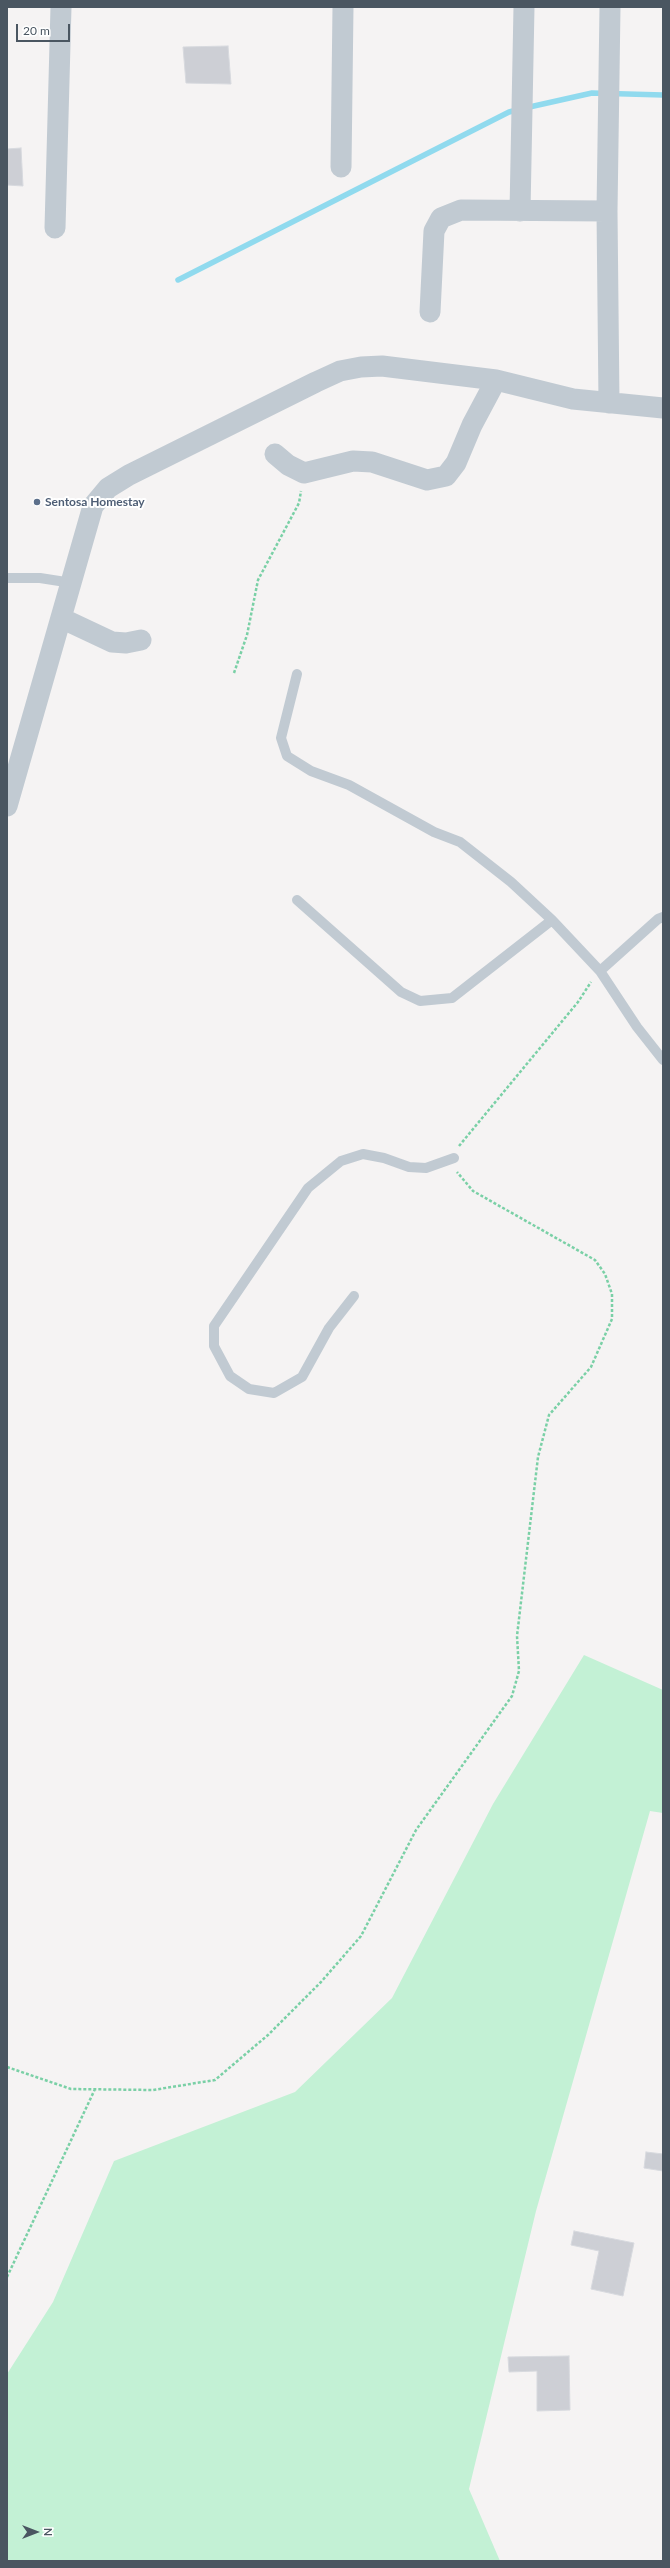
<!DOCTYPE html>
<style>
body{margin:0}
#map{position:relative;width:670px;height:2568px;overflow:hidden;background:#f5f3f3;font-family:Lato,sans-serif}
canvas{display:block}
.frame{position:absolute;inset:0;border:8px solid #4a5661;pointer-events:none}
.north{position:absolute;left:16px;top:2512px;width:40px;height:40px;-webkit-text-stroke:3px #fff;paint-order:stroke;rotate:90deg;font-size:11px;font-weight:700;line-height:16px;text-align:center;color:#4a5661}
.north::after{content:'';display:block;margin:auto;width:14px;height:18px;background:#4a5661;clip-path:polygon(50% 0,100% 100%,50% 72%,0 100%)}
.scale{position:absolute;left:16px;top:24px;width:54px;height:18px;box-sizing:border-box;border:2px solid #4a5661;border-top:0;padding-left:5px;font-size:12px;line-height:14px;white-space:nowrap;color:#4a5661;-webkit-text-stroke:3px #fff;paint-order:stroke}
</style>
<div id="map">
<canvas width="670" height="2568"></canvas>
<div class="frame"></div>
<div class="north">N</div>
<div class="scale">20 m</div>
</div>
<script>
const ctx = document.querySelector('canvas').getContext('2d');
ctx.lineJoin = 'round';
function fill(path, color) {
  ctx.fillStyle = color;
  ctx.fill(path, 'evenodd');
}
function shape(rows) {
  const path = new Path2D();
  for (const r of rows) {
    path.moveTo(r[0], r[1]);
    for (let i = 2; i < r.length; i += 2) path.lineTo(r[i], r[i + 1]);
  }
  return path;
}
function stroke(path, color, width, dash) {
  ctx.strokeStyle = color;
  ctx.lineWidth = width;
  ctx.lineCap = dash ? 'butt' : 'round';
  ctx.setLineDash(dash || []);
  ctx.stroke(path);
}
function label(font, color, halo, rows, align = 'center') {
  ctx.font = font + ' Lato,sans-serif';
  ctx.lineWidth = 4;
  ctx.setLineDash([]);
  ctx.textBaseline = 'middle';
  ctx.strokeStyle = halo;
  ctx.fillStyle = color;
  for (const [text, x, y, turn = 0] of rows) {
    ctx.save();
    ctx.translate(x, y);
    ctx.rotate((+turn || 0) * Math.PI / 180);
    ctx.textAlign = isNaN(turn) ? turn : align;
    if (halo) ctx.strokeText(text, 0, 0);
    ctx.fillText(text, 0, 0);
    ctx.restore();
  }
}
const green = shape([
 [584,1655,663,1690,663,1813,650,1811,536,2211,469,2489,500,2561,7,2561,7,2374,53,2302,114,2161,295,2092,392,1998,493,1804]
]);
const stream = shape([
 [525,108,592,93,663,95],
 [178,280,509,112,517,110]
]);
const building = shape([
 [228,46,231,84,186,83,183,47,228,46],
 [21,148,23,186,7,185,7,149,21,148],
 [646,2152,663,2154,663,2171,644,2168,646,2152],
 [574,2231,634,2243,623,2296,591,2289,599,2251,571,2245,574,2231],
 [569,2356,570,2410,537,2411,537,2371,509,2372,508,2357,569,2356]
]);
const path = shape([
 [234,673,247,635,258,580,299,503,301,491],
 [459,1146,578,1002,591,982],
 [7,2067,71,2089,153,2090,215,2080,268,2035,321,1982,361,1936,416,1830,512,1696,519,1671,517,1636,538,1457,549,1415,591,1367,612,1319,612,1294,605,1274,595,1260,473,1191,457,1172],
 [7,2277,95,2089]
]);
const lane = shape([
 [7,578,40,578,72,583],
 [297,674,281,738,287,756,311,771,349,785,434,832,460,842,511,882,552,920,600,971,658,919,663,917],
 [297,900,401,992,420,1001,452,998,552,920],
 [600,971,637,1027,663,1060],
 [354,1296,329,1328,302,1377,274,1393,249,1389,230,1376,214,1346,214,1326,308,1188,341,1161,363,1154,384,1158,409,1167,426,1168,454,1158]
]);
const street = shape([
 [341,167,343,7],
 [520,211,524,7],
 [55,228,61,7],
 [430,312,434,231,441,218,461,210,607,211],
 [609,403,607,211,610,7],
 [275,454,288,465,304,473,353,461,372,462,427,480,446,476,456,463,472,425,496,380],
 [61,618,112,642,126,643,141,640],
 [7,806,93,506,108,488,129,475,316,382,340,371,361,367,382,366,496,380,573,399,663,408]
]);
const markers = [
 [37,502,4,"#5c6f8a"]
];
const serviceNames = [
 ["Sentosa Homestay",45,502]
];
fill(green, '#c3f1d5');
stroke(stream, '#90daee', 5.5);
fill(building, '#cdcfd5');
stroke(building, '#d7d9de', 1);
stroke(path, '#7ad0a6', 2.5, [3, 2]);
stroke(lane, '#c1cad2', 10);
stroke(street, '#c1cad2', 21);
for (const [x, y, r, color] of markers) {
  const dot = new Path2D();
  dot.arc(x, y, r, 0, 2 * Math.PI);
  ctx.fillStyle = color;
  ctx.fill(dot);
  stroke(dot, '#fff', 1.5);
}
label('bold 12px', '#4e5e75', '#fff', serviceNames, 'left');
</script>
